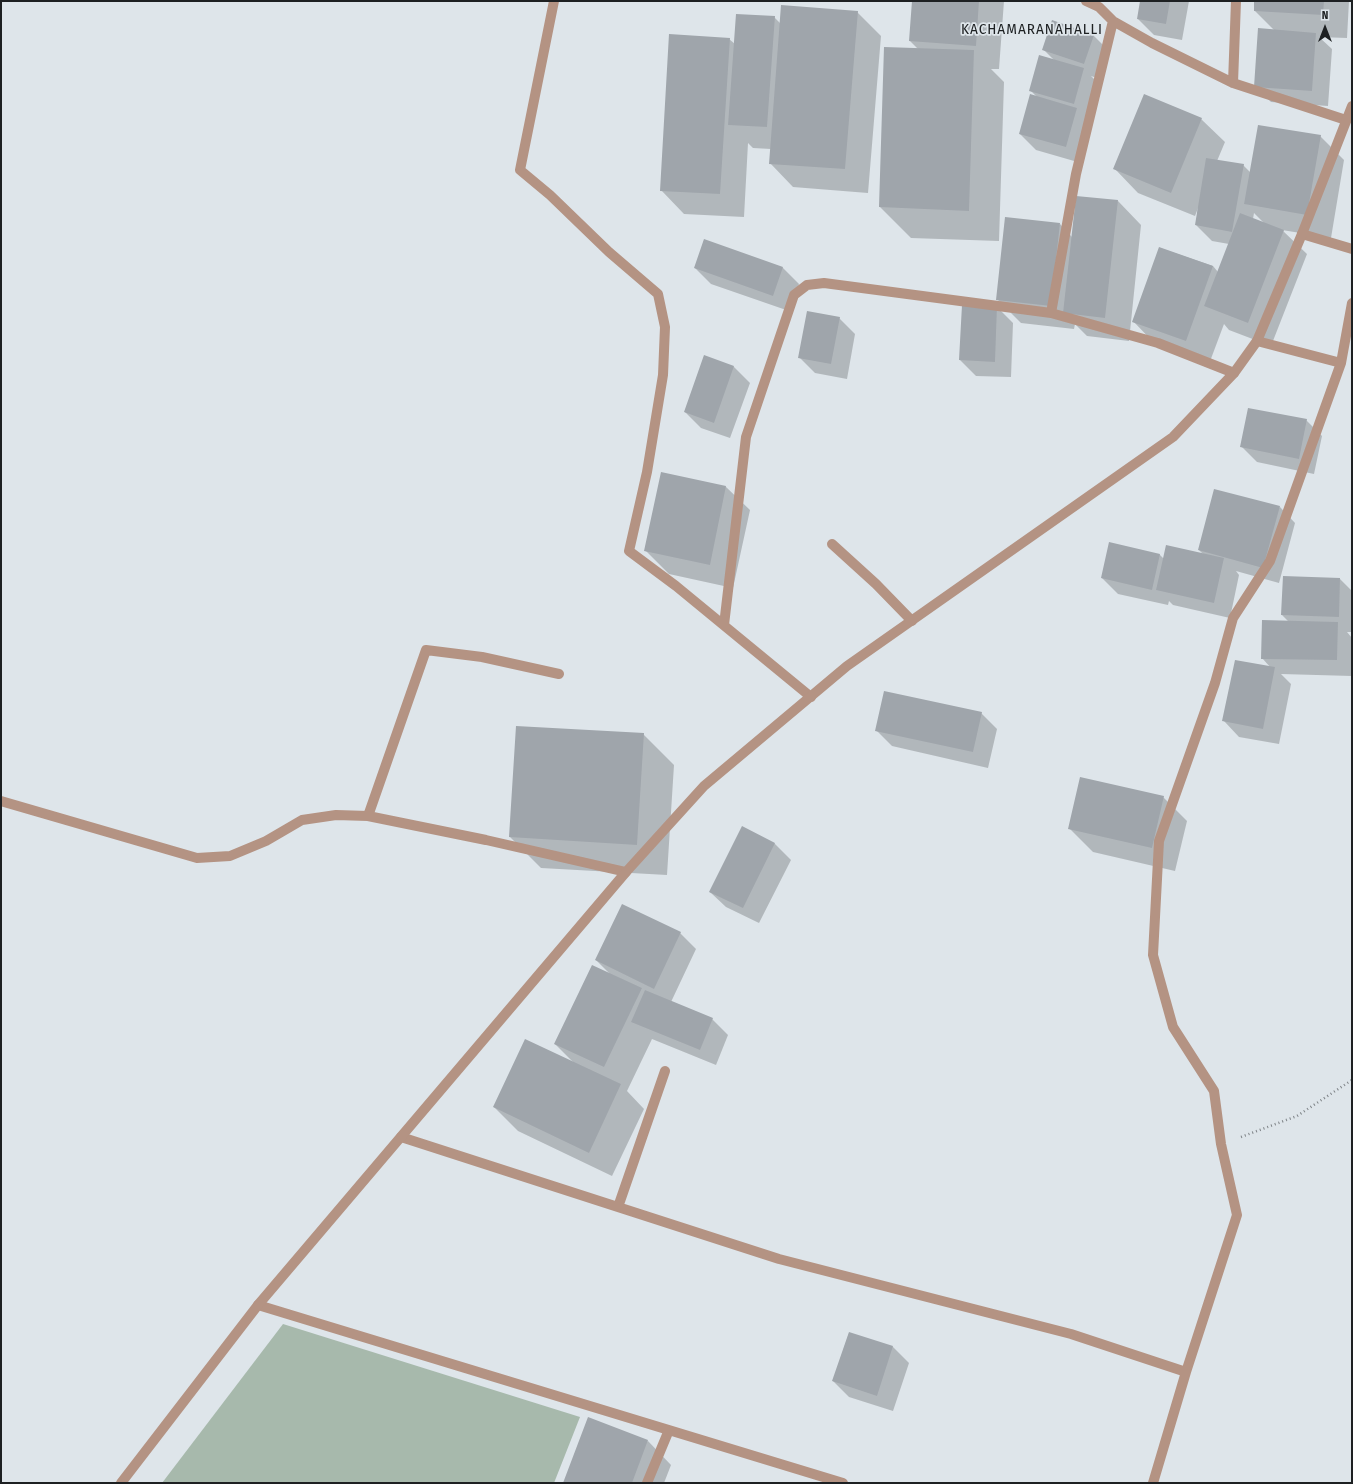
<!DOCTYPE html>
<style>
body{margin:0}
#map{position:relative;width:1353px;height:1484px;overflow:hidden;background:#dee5ea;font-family:"Fira Sans Condensed",sans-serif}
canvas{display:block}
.frame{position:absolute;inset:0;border:2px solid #1d2022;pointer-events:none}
.north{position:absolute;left:1305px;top:8px;width:40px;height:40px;-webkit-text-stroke:3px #dee5ea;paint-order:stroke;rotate:0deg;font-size:11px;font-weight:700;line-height:16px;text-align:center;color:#1d2022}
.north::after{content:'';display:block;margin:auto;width:14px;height:18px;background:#1d2022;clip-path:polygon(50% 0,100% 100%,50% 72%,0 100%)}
</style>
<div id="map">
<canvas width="1353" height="1484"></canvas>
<div class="frame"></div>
<div class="north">N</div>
</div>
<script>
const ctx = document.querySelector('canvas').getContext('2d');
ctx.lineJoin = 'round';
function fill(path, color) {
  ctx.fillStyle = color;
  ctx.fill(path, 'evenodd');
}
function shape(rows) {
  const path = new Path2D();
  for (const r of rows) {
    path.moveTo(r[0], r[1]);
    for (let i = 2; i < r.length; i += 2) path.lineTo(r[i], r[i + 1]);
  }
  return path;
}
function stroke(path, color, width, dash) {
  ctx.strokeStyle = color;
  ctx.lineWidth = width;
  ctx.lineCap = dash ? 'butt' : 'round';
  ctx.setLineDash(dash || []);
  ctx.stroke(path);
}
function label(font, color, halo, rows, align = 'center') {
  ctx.font = font + ' "Fira Sans Condensed",sans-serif';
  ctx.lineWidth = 3.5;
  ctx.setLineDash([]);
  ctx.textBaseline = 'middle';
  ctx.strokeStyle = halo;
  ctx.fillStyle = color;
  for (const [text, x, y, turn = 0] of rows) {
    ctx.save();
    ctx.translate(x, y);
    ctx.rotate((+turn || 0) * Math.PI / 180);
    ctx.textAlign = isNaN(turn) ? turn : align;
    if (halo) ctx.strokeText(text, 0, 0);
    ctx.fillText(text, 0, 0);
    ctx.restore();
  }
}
const green = shape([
 [283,1324,580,1417,554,1483,162,1483]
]);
const shadow = shape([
 [913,1,1004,1,999,69,991,69,1004,82,999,241,911,238,880,207,885,48,918,49,910,41],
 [1141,1,1189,1,1182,40,1154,35,1138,19],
 [1255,1,1349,1,1347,38,1319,37,1332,49,1328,106,1271,102,1255,86,1275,31,1255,11],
 [857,12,881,36,868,193,793,187,770,163,771,149,753,148,748,143,744,217,684,214,661,190,729,39,735,44,774,17,781,24],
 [1093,35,1109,51,1100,79,1091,76,1099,84,1081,163,1036,150,1020,134,1037,97,1030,90,1054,60,1043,49],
 [1201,119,1225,142,1217,161,1243,165,1250,172,1320,136,1344,160,1331,238,1282,230,1307,254,1271,346,1229,330,1224,324,1209,364,1156,345,1133,321,1160,248,1213,266,1218,272,1229,244,1212,241,1196,225,1198,208,1195,216,1138,193,1115,169],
 [1254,213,1265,224,1253,219],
 [1118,201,1141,225,1129,341,1087,336,1075,324,1074,329,1021,323,997,299,1060,224,1072,237],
 [704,241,783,268,799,284,789,311,711,284,695,268],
 [997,307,1013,323,1011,377,976,376,960,360],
 [839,318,855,334,847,379,815,373,799,357],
 [705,356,734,367,750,383,730,438,701,428,685,412],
 [1306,420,1322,436,1314,474,1257,462,1241,446],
 [662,473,726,487,750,510,733,588,669,574,645,550],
 [1280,507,1295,523,1279,583,1236,571,1239,575,1230,618,1173,605,1169,601,1168,605,1118,594,1102,578,1110,544,1160,555,1164,559,1204,555,1199,550],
 [1284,577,1340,579,1352,591,1352,632,1347,632,1352,638,1352,676,1281,674,1291,684,1279,744,1239,737,1224,721,1271,668,1262,658,1289,622,1282,615],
 [981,713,997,729,988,768,892,746,876,730],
 [643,734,674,765,667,875,541,868,510,837],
 [1163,797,1187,821,1175,871,1093,852,1069,828],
 [742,828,775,844,791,860,759,923,726,907,710,892],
 [680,933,696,949,671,1002,712,1019,728,1035,716,1065,652,1039,627,1091,644,1109,612,1176,518,1131,494,1107,574,1063,555,1044,610,974,596,960],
 [849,1333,893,1347,909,1363,893,1411,849,1397,833,1381],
 [648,1441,671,1465,664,1483,564,1483]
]);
const building = shape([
 [912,1,979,1,976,46,909,41],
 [1140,1,1170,1,1166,24,1137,19],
 [1254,1,1324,1,1323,15,1254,11],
 [781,5,858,11,845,169,769,164],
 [736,14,775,16,767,127,728,125],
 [1052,20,1094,35,1084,64,1042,50],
 [1258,28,1316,33,1312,91,1254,87],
 [669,34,730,38,720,194,660,191],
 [884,47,974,50,969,211,879,207],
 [1039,55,1084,68,1074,104,1029,91],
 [1030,94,1077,108,1066,147,1019,134],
 [1144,94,1202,118,1171,193,1113,169],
 [1258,125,1321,135,1307,215,1244,204],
 [1206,158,1244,164,1232,232,1195,225],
 [1076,196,1118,200,1105,318,1063,313],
 [1240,213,1284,230,1248,323,1204,306],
 [1005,217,1060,223,1051,306,996,300],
 [704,239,783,267,773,296,694,268],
 [1159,247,1213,266,1186,341,1132,322],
 [962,305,997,306,995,362,959,360],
 [807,311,840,317,831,364,798,358],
 [704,355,734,366,714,423,684,412],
 [1248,408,1307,419,1299,459,1240,447],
 [661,472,726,486,710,565,644,551],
 [1214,489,1280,506,1263,568,1198,550],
 [1109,542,1160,554,1152,590,1101,578],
 [1166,545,1224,558,1214,603,1156,590],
 [1283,576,1340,578,1339,617,1281,615],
 [1262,620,1338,622,1337,660,1261,659],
 [1235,660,1275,667,1263,729,1222,721],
 [884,691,982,712,973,752,875,731],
 [516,726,644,733,637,845,509,837],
 [1080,777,1164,796,1152,848,1068,829],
 [742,826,775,843,743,908,709,892],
 [622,904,681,932,654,989,595,960],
 [592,965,642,988,604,1067,554,1044],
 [645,990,713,1018,700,1050,631,1022],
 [525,1039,621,1084,589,1153,493,1107],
 [849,1332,893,1346,877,1396,832,1381],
 [588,1417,648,1440,632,1483,563,1483]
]);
const path = shape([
 [1241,1137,1297,1116,1352,1080]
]);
const minor = shape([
 [554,1,520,170,550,195,609,252,658,294,665,327,663,375,647,472,629,551,676,586,811,697],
 [1086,1,1099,7,1113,21,1152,43,1233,83,1346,120],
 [1233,83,1236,1],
 [1302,234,1352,249],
 [1051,313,1076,174,1113,21],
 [1257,341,1341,363],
 [832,544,876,584,912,621],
 [724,625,746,437,794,295,807,285,824,283,1051,313,1158,343,1234,373],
 [1,801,197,858,230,856,266,841,302,820,336,815,368,816,486,840,626,872],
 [368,816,426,650,482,657,559,674],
 [401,1137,779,1259,1071,1334,1186,1372,1153,1483],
 [618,1207,665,1071],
 [258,1305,843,1483],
 [1186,1372,1237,1215,1221,1144,1214,1091,1173,1027,1153,955,1159,841,1215,683,1233,618,1270,561,1341,363,1352,303],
 [647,1483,669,1430]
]);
const tertiary = shape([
 [121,1483,258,1305,626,872,704,786,847,666,1173,437,1234,373,1257,341,1302,234,1352,106]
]);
const quarterNames = [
 ["KACHAMARANAHALLI",1032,30]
];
fill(green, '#a7b9ac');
fill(shadow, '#0003');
fill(building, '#9fa5ab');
stroke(path, '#7e8387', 2.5, [1, 3]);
stroke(minor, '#b49383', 10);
stroke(tertiary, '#b49383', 10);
ctx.letterSpacing = '1px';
label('15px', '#1d2022', '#dee5ea', quarterNames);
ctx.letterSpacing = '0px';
</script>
